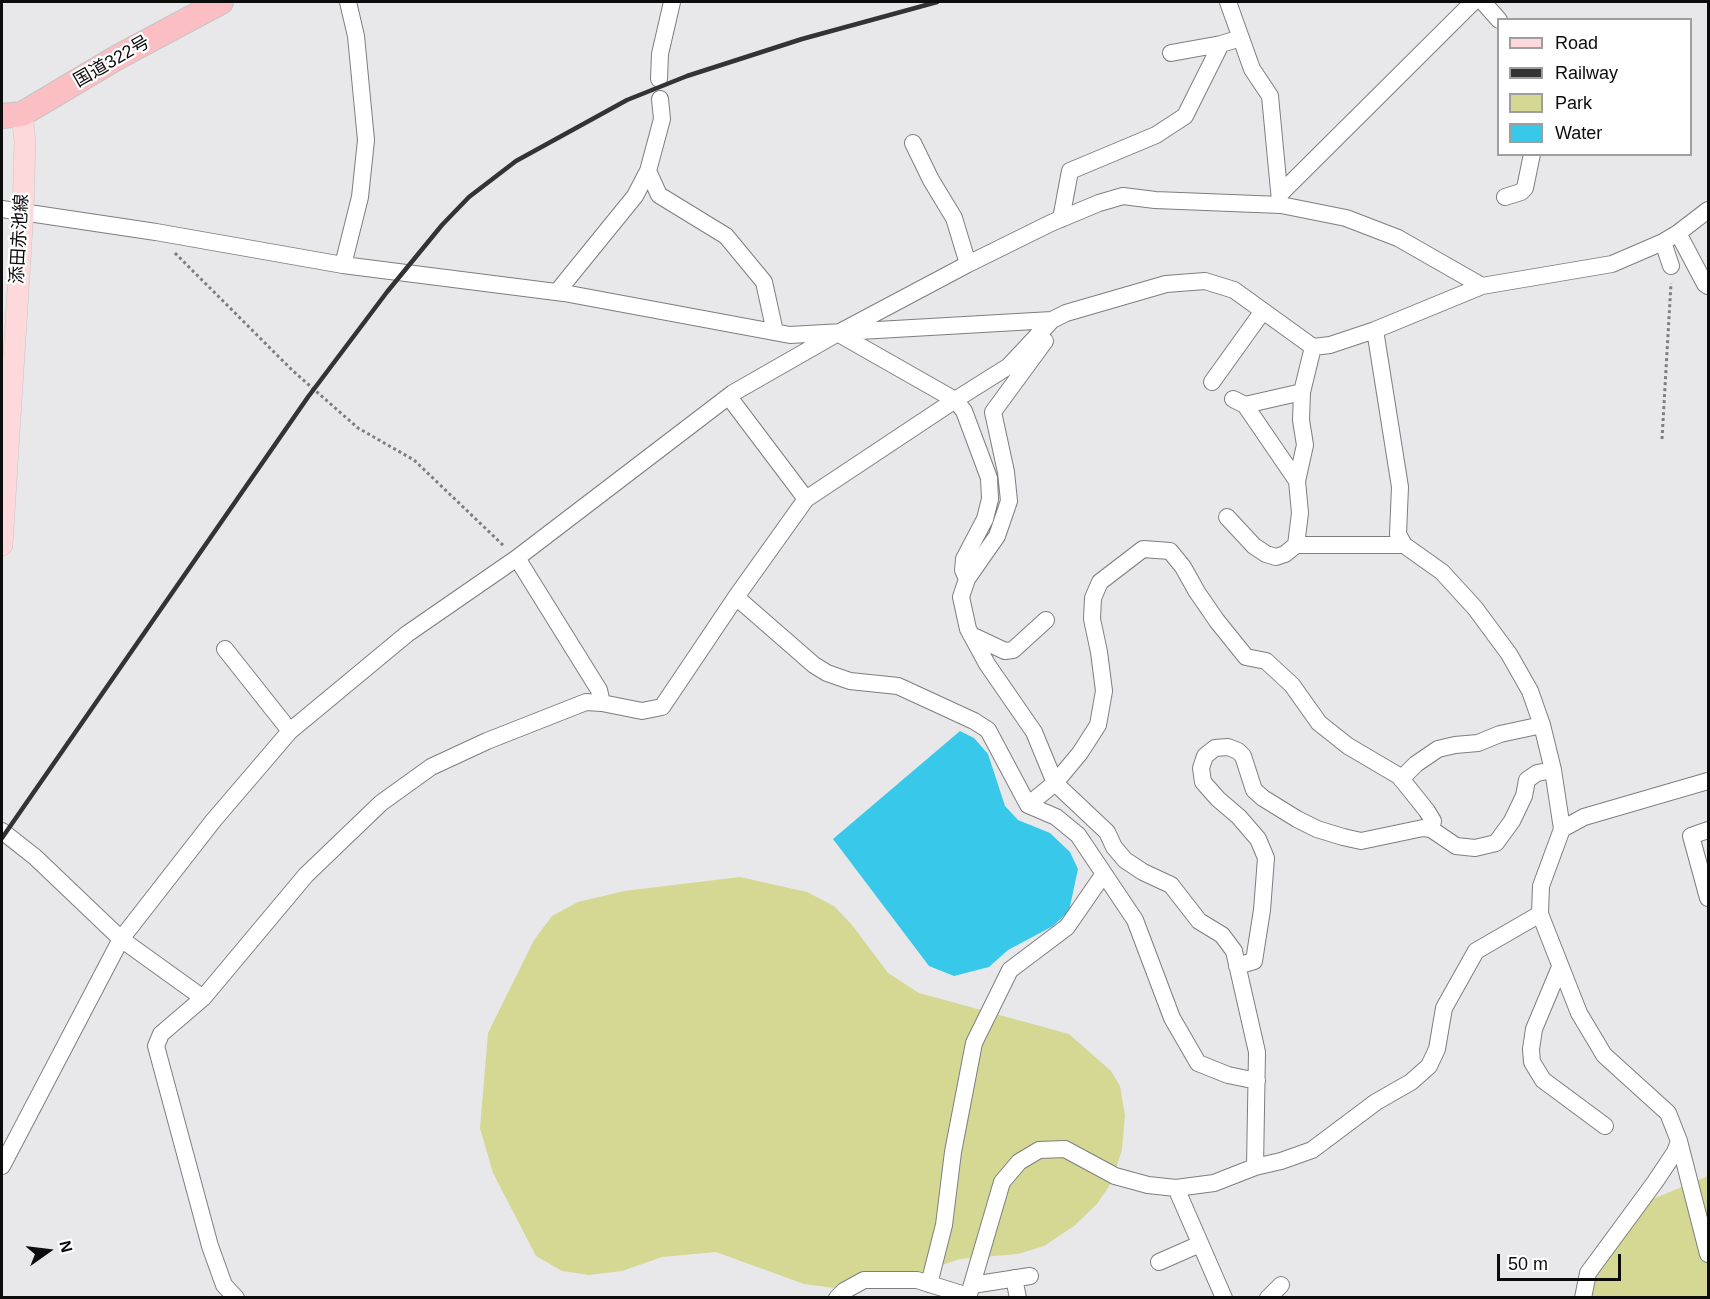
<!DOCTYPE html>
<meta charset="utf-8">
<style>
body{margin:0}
#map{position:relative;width:1710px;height:1299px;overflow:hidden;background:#e8e8eb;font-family:Helvetica,sans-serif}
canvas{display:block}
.frame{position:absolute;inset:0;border:3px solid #0c0c0d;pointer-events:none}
.legend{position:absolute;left:1497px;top:18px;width:195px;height:138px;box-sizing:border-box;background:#fff;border:2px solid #9e9e9e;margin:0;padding:8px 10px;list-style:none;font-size:18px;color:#0c0c0d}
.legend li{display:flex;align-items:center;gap:12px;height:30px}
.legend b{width:30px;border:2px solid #9e9e9e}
.north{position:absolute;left:18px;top:1221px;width:60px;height:60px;-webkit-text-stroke:4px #fff;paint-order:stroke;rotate:76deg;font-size:16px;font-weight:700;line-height:24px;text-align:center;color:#0c0c0d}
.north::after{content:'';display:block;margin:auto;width:21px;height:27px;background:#0c0c0d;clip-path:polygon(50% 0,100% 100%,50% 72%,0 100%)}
.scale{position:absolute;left:1497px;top:1254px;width:124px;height:27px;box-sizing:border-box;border:3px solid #0c0c0d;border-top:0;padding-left:8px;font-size:18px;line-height:21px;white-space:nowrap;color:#0c0c0d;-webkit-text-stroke:4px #fff;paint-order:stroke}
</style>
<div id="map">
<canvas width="1710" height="1299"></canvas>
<div class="frame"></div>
<ul class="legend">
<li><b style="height:8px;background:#fdd9db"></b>Road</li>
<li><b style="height:8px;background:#333334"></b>Railway</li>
<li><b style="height:16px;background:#d4d893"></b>Park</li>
<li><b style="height:16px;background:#38c8e9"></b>Water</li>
</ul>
<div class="north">N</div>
<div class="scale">50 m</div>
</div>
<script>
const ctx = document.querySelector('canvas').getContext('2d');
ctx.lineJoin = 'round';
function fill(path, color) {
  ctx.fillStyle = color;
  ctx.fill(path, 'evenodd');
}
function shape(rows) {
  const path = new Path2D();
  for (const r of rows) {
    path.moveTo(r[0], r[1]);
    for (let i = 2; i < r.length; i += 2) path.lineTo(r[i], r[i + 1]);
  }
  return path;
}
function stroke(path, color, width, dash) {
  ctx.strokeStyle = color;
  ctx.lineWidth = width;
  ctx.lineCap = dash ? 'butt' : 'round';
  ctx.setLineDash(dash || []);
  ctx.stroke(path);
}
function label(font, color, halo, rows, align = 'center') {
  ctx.font = font + ' Helvetica,"Noto Sans JP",sans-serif';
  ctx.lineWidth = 4.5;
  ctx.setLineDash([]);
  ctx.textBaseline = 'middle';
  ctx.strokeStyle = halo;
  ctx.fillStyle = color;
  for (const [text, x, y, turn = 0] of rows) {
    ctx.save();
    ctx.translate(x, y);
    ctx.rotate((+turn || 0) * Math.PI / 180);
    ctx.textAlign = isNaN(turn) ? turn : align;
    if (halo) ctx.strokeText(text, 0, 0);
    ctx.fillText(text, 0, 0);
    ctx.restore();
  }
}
const green = shape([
 [740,877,807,892,834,906,852,925,888,973,919,993,1069,1034,1111,1071,1120,1086,1125,1115,1122,1150,1111,1183,1097,1204,1074,1226,1044,1246,1018,1254,960,1259,879,1286,842,1289,804,1284,716,1252,662,1257,622,1271,589,1275,562,1271,536,1256,493,1173,480,1128,488,1033,534,940,552,916,578,902,624,891],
 [1708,1176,1708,1297,1578,1298,1648,1201]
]);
const water = shape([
 [960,731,974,738,988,754,1005,806,1018,820,1050,833,1070,852,1078,869,1069,911,1053,926,1008,950,989,967,954,976,929,966,833,839]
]);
const path = shape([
 [175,253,293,371,358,428,414,460,505,547],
 [1662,439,1671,283]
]);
const minor = shape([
 [1228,2,1252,69,1270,96,1280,201],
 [1483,2,1499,20],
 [1171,53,1221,44],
 [659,79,660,54,672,2],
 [913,143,931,180,954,218,968,264],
 [648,171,659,195,726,236,764,282,775,332],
 [1280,194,1473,2],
 [1505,197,1521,192,1525,188,1532,154],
 [2,209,156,232,343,265,564,293,790,335,1052,320],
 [1061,219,1070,171,1156,135,1185,116,1221,44,1241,38],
 [1678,233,1705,284,1708,286],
 [1663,242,1671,266],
 [343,265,360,197,366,140,356,36,348,2],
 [557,292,635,196,648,171,662,119,660,99],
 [1375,330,1400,487,1398,534,1404,545,1442,572,1475,608,1509,654,1530,691,1542,725,1553,770,1562,829,1541,886,1540,914,1579,1013,1604,1055,1668,1113,1679,1141,1675,1152,1655,1182,1588,1273,1583,1298],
 [1045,341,993,412,1006,472,1009,501,997,536,967,579,961,597,968,629,987,664,1034,732,1055,783,1107,832,1114,847,1125,860,1143,872,1171,885,1199,921,1222,935,1234,951,1257,1052,1255,1167],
 [1212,382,1263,311],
 [729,397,806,499],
 [1233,399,1245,405,1302,392,1313,347],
 [1245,405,1297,481,1300,513,1296,545],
 [1297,481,1305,445,1301,420,1302,392],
 [1227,517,1254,546,1266,554,1276,557,1285,554,1296,545,1404,545],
 [517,558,599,690,602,703],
 [967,579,963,570,964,559,985,519,990,499,989,478,964,411,955,400,1009,366,1052,320,1066,313,1166,284,1205,281,1234,290,1313,347,1330,345,1375,330,1482,286,1612,264,1663,242,1678,233,1708,210],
 [736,597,806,499,955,400,839,334],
 [971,635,1005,651,1013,650,1046,620],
 [225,649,290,731],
 [1401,779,1416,764,1438,749,1455,745,1478,743,1500,734,1542,725],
 [1028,805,1055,783,1080,753,1098,725,1104,691,1099,652,1092,619,1093,598,1100,582,1143,549,1170,551,1183,567,1197,592,1217,621,1246,657,1266,661,1292,685,1319,723,1348,746,1399,776,1427,811,1433,821,1431,829],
 [1562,829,1584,817,1708,781],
 [1708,830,1691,836,1708,898],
 [2,831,35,857,121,939,203,998],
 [1237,966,1254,961,1262,910,1266,858,1258,839,1239,817,1218,799,1203,782,1201,768,1205,756,1215,748,1228,747,1238,751,1243,756,1254,790,1263,798,1297,819,1317,829,1343,837,1361,841,1423,828,1431,829,1456,846,1475,848,1496,843,1512,821,1524,796,1527,780,1537,773,1553,770],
 [1560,967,1534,1029,1531,1049,1532,1062,1543,1080,1605,1126],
 [1679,1141,1708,1254],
 [2,1166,121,939,213,821,290,731,407,634,517,558,733,393,838,333,968,264,1051,223,1099,203,1123,196,1155,200,1281,205,1346,218,1398,238,1482,286],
 [1176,1188,1224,1298],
 [1159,1262,1200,1244],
 [1014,1278,1018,1298],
 [929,1284,944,1225,953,1152,974,1043,1010,970,1067,927,1103,875],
 [972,1285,1030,1276],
 [236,1298,224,1285,210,1246,156,1046,161,1034,203,998,306,875,381,803,431,767,487,741,586,702,602,703,642,711,662,707,736,597,814,665,827,673,850,681,898,686,974,721,988,730,1028,805,1056,817,1078,835,1135,920,1172,1018,1198,1063,1228,1075,1257,1081],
 [837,1298,844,1291,864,1280,917,1280,968,1296],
 [968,1298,1002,1182,1019,1162,1039,1150,1065,1149,1115,1176,1148,1185,1176,1188,1214,1183,1255,1167,1281,1161,1312,1150,1376,1102,1411,1082,1429,1066,1437,1049,1444,1008,1476,951,1540,914],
 [1268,1298,1281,1285]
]);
const major = shape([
 [2,545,23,211,25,142,22,114]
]);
const highway = shape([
 [2,116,22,114,118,57,221,2]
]);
const rail = shape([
 [2,838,308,397,387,292,442,225,469,197,516,161,627,100,687,76,802,39,937,2]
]);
const streetNames = [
 ["国道322号",112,62,-30],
 ["添田赤池線",20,239,-87]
];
fill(green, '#d4d893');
fill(water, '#38c8e9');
stroke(minor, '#7e7e80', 18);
stroke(major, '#c5c5c5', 22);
stroke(highway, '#c5c5c5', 26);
stroke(path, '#7f7f81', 3, [3, 3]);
stroke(minor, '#fff', 16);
stroke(major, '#fdd9db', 21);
stroke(highway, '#fbbfc3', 24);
stroke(rail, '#333334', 4.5);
label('18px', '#0c0c0d', '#fff', streetNames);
</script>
